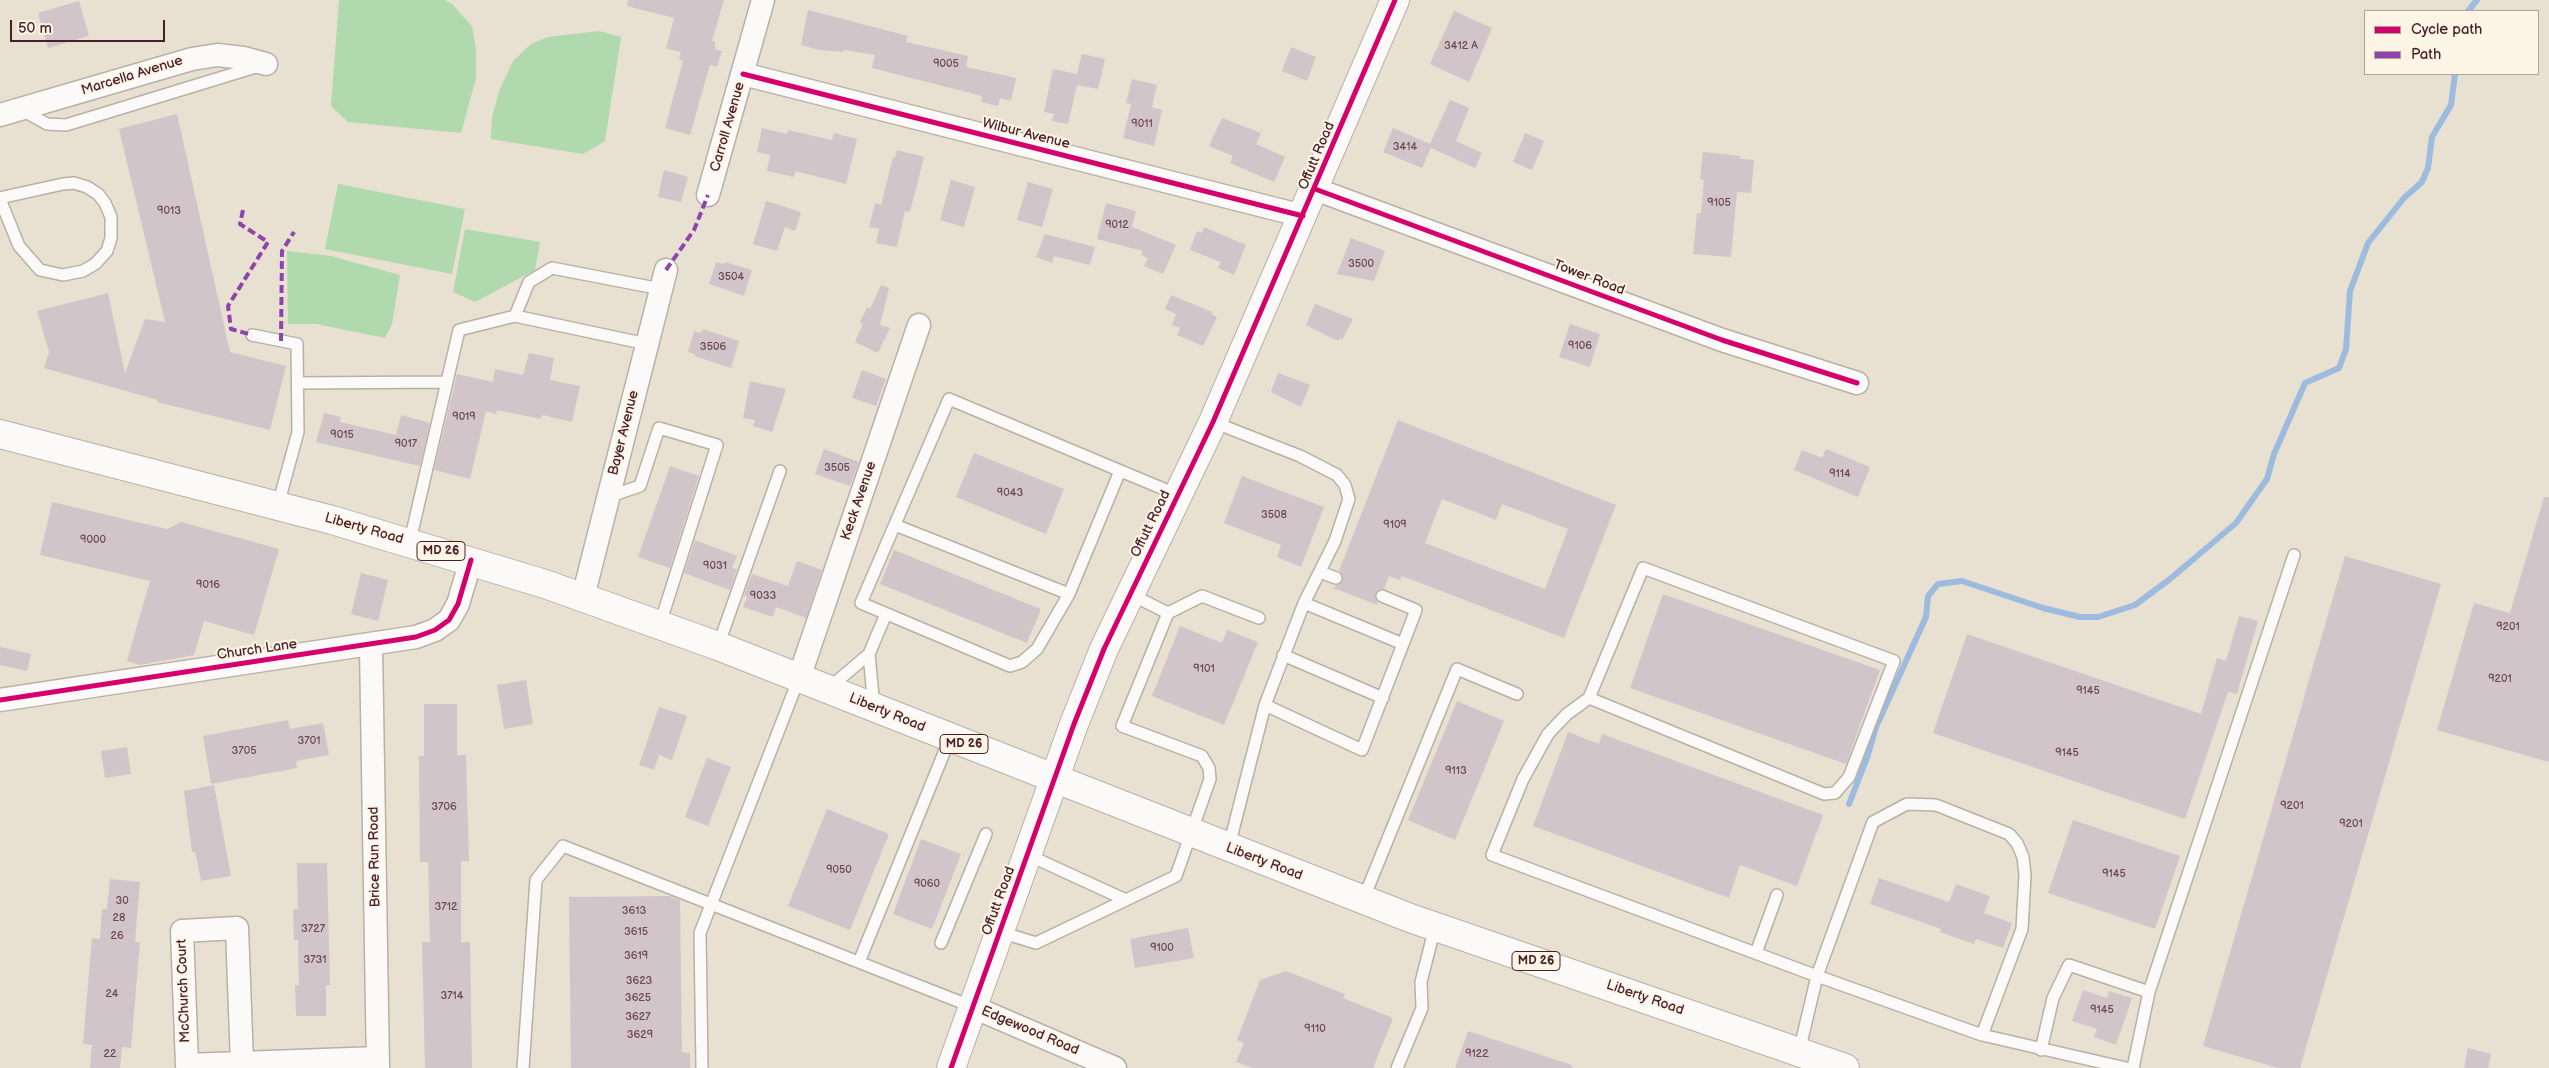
<!DOCTYPE html>
<style>
body{margin:0}
#map{position:relative;width:2549px;height:1068px;overflow:hidden;background:#e8e0d0;font-family:"Balsamiq Sans",sans-serif}
canvas{display:block}
.legend{position:absolute;left:2364px;top:10px;width:175px;height:65px;box-sizing:border-box;background:#fcf5e5;border:1px solid #b59f9b;margin:0;padding:6px 9px;list-style:none;font-size:15px;color:#4a1f2b}
.legend li{display:flex;align-items:center;gap:10px;height:25px}
.legend b{width:25px;border:1px solid #b59f9b}
.scale{position:absolute;left:10px;top:20px;width:155px;height:22px;box-sizing:border-box;border:2px solid #4a1f2b;border-top:0;padding-left:6px;font-size:15px;line-height:18px;white-space:nowrap;color:#4a1f2b;-webkit-text-stroke:4px #fcf5e5;paint-order:stroke}
</style>
<div id="map">
<canvas width="2549" height="1068"></canvas>
<ul class="legend">
<li><b style="height:6px;background:#d6006c"></b>Cycle path</li>
<li><b style="height:6px;background:#8e44ad"></b>Path</li>
</ul>
<div class="scale">50 m</div>
</div>
<script>
const ctx = document.querySelector('canvas').getContext('2d');
ctx.lineJoin = 'round';
function fill(path, color) {
  ctx.fillStyle = color;
  ctx.fill(path, 'evenodd');
}
function shape(rows) {
  const path = new Path2D();
  for (const r of rows) {
    path.moveTo(r[0], r[1]);
    for (let i = 2; i < r.length; i += 2) path.lineTo(r[i], r[i + 1]);
  }
  return path;
}
function stroke(path, color, width, dash) {
  ctx.strokeStyle = color;
  ctx.lineWidth = width;
  ctx.lineCap = dash ? 'butt' : 'round';
  ctx.setLineDash(dash || []);
  ctx.stroke(path);
}
function label(font, color, halo, rows, align = 'center') {
  ctx.font = font + ' "Balsamiq Sans",sans-serif';
  ctx.lineWidth = 4;
  ctx.setLineDash([]);
  ctx.textBaseline = 'middle';
  ctx.strokeStyle = halo;
  ctx.fillStyle = color;
  for (const [text, x, y, turn = 0] of rows) {
    ctx.save();
    ctx.translate(x, y);
    ctx.rotate((+turn || 0) * Math.PI / 180);
    ctx.textAlign = isNaN(turn) ? turn : align;
    if (halo) ctx.strokeText(text, 0, 0);
    ctx.fillText(text, 0, 0);
    ctx.restore();
  }
}
const green = shape([
 [339,0,445,0,452,4,472,26,476,49,476,78,461,133,348,122,331,106],
 [599,31,621,37,605,141,583,154,491,139,492,117,500,89,513,61,531,44,548,37],
 [338,184,465,209,452,274,325,249],
 [465,229,540,242,535,270,475,302,453,292],
 [287,251,331,256,400,275,392,324,385,338,316,324,288,324]
]);
const stream = shape([
 [2468,11,2477,0],
 [1849,804,1867,758,1876,727,1926,617,1928,596,1938,584,1962,581,2043,608,2080,617,2098,617,2135,605,2170,579,2236,523,2267,479,2274,454,2305,383,2339,368,2346,349,2350,291,2368,243,2404,198,2422,182,2428,168,2432,137,2451,105,2455,74]
]);
const building = shape([
 [628,0,724,0,712,41,715,42,715,49,722,51,717,67,710,65,709,68,690,135,665,128,683,61,679,60,681,52,666,49,674,18,627,6],
 [79,1,89,36,48,48,38,13],
 [808,10,908,36,906,42,968,56,966,67,1016,78,1011,101,1000,98,998,106,981,102,982,96,872,68,875,55,844,50,843,52,819,50,801,45],
 [1454,11,1492,28,1469,82,1430,64],
 [1291,47,1316,57,1307,81,1282,71],
 [1082,54,1105,59,1098,89,1077,85,1068,124,1052,121,1054,114,1044,112,1053,69,1077,74],
 [1132,79,1157,85,1152,107,1162,110,1154,146,1123,138,1131,104,1126,103],
 [1450,100,1469,108,1456,141,1482,153,1475,168,1431,148,1422,168,1383,152,1393,128,1430,144],
 [177,114,230,352,286,366,270,430,157,402,158,400,44,368,49,352,37,311,108,293,125,373,145,319,165,322,119,129],
 [1222,118,1261,133,1256,144,1285,157,1274,182,1230,163,1233,156,1209,146],
 [762,128,787,134,788,130,832,140,834,133,857,139,846,184,796,171,794,177,767,171,770,155,757,152],
 [1525,133,1544,141,1532,170,1513,162],
 [897,150,924,157,910,212,905,211,897,247,876,243,879,229,869,227,875,203,881,205,893,157,895,158],
 [1703,152,1740,156,1740,159,1754,160,1751,193,1737,192,1731,257,1693,254,1697,213,1701,213,1704,180,1700,179],
 [664,170,688,177,681,202,658,197],
 [951,180,975,187,964,227,940,220],
 [1028,182,1053,189,1042,227,1017,220],
 [766,201,801,212,795,231,785,227,777,251,753,244],
 [1106,203,1136,211,1132,227,1176,245,1163,274,1144,266,1148,258,1141,255,1143,251,1097,239],
 [1204,227,1246,245,1234,275,1218,268,1221,262,1190,250,1197,231,1202,233],
 [1045,234,1095,247,1090,265,1054,256,1052,263,1036,257],
 [1351,238,1385,251,1374,281,1337,274],
 [716,262,724,264,725,262,752,270,744,296,709,284],
 [881,285,889,288,880,325,890,328,878,353,855,342,863,324,860,322,867,307,870,309],
 [1171,295,1212,312,1211,314,1217,317,1203,346,1177,335,1180,328,1172,325,1176,314,1165,309],
 [1315,304,1353,319,1342,340,1340,338,1338,341,1306,325],
 [1570,324,1600,334,1590,367,1559,357],
 [703,329,739,341,731,368,694,356,695,354,688,352,694,331,701,333],
 [529,353,554,358,550,380,580,386,572,422,542,415,541,419,497,410,496,414,486,411,470,479,434,470,457,374,493,382,495,369,523,375],
 [862,370,886,379,876,406,852,398],
 [1278,373,1310,385,1301,407,1271,392],
 [750,381,786,389,772,432,753,426,755,420,743,418],
 [324,413,341,417,340,422,396,435,401,415,430,423,420,466,316,442],
 [1398,420,1616,505,1564,638,1402,576,1400,580,1389,576,1384,589,1377,590,1375,596,1378,605,1333,588,1343,580,1342,574,1339,571],
 [1442,499,1496,520,1502,504,1568,529,1545,589,1425,543],
 [824,449,859,462,850,486,815,474],
 [1826,449,1870,467,1858,497,1794,470,1802,450,1822,458],
 [974,453,1064,489,1046,534,956,497],
 [670,466,699,476,670,568,638,557],
 [1242,476,1324,507,1301,567,1277,557,1281,545,1224,523],
 [2544,497,2549,497,2549,762,2437,730,2474,603,2510,613],
 [52,502,167,529,181,522,279,549,254,635,204,621,194,655,140,665,127,661,150,581,40,555],
 [695,540,737,556,732,568,737,569,730,590,684,573],
 [894,550,1041,609,1027,643,880,584],
 [2345,556,2441,584,2300,1068,2278,1068,2203,1046],
 [797,561,822,570,806,618,776,607,773,617,743,607,747,597,744,595,752,574,788,586],
 [361,573,388,580,378,621,351,614],
 [1663,594,1880,670,1846,764,1630,688],
 [2239,616,2258,621,2237,694,2228,692,2185,819,1933,733,1967,634,2201,714,2217,658,2226,661],
 [1180,626,1222,643,1227,630,1258,642,1224,725,1152,696],
 [0,647,31,654,27,671,0,665],
 [526,680,533,724,504,729,497,685],
 [1457,701,1504,721,1455,840,1408,820],
 [424,704,457,704,457,755,466,755,469,861,461,861,461,942,470,942,472,1068,425,1068,422,942,430,942,428,862,420,862,419,756,424,756],
 [659,707,687,716,672,760,659,755,654,770,639,765],
 [288,720,290,729,323,723,329,755,296,761,297,768,211,784,203,736],
 [1568,732,1599,744,1602,734,1823,815,1797,886,1740,865,1729,898,1533,826],
 [127,747,131,774,105,778,101,751],
 [707,758,731,767,708,826,685,817],
 [214,785,231,876,201,881,195,851,192,852,184,791],
 [827,809,889,834,850,930,788,906],
 [2073,820,2180,856,2155,929,2048,893],
 [921,839,961,854,932,929,893,914],
 [297,863,327,863,330,985,326,985,326,1016,296,1016,295,985,299,985,298,940,294,940,293,909,298,909],
 [1879,878,1949,902,1956,884,1990,896,1984,913,2012,923,2003,948,1976,939,1974,944,1940,932,1941,929,1870,904],
 [110,879,140,882,135,942,140,942,131,1048,122,1047,120,1068,90,1068,92,1045,83,1044,92,938,100,939,102,909,107,909],
 [669,896,680,900,682,1052,690,1053,690,1068,571,1068,569,897],
 [1188,928,1194,958,1135,968,1130,939],
 [1286,971,1345,994,1343,998,1393,1018,1373,1068,1253,1068,1236,1062,1244,1043,1237,1040,1260,980],
 [2083,990,2107,998,2109,991,2132,998,2116,1045,2094,1037,2097,1029,2072,1021],
 [1468,1031,1572,1065,1572,1068,1455,1068],
 [2468,1048,2491,1054,2488,1068,2464,1068]
]);
const service = shape([
 [22,110,47,124,66,125,259,66],
 [0,198,63,184,74,183,87,187,98,194,105,203,111,217,111,238,107,251,95,264,83,271,63,275,40,270,19,246,0,199],
 [252,335,297,344,298,432,278,505],
 [647,344,515,316,529,282,552,268,661,289],
 [298,383,447,382],
 [1213,422,1300,456,1337,475,1345,485,1349,499,1335,541,1304,603],
 [1120,471,1069,594,1037,649,1022,662,1010,666,861,603,949,399,1178,495],
 [608,497,640,486,659,428,717,445,660,624],
 [895,525,1069,594],
 [410,541,459,330,515,316],
 [1320,572,1336,578],
 [1382,596,1416,610,1403,644],
 [1168,613,1202,596,1259,618],
 [718,646,780,471],
 [869,654,874,707],
 [1283,655,1383,698],
 [828,689,869,654,886,614],
 [1589,698,1824,794,1835,793,1849,777,1894,661,1643,568,1589,698,1567,714,1548,734,1523,779,1492,855,1817,976,1873,822,1907,804,1936,805,2009,834,2017,843,2023,857,2025,875,2022,929,1982,1035],
 [1229,846,1265,705,1304,603,1403,644,1362,750,1265,705],
 [1028,855,1126,900],
 [1363,900,1457,669,1517,694],
 [1000,932,1036,943,1176,876,1210,779,1209,768,1202,756,1122,726,1168,613,1130,594],
 [941,943,986,834],
 [1756,953,1777,895],
 [859,962,950,738],
 [2041,1050,2053,998,2069,965,2149,992],
 [1799,1052,1817,976,1982,1035,2126,1068],
 [523,1068,536,880,563,846,973,1007],
 [702,1068,700,933,799,678],
 [1397,1068,1422,1008,1421,982,1435,927],
 [2133,1068,2149,992,2294,555]
]);
const minor = shape([
 [743,74,1303,216],
 [0,115,192,59,217,55,244,58,266,64],
 [1315,189,1722,340,1857,383],
 [708,195,763,0],
 [583,597,666,270],
 [371,646,378,1068],
 [799,678,919,325],
 [0,700,416,637,435,630,449,620,458,604,471,560],
 [973,1007,1115,1068],
 [242,1063,237,928,182,931,187,1065,378,1058]
]);
const tertiary = shape([
 [951,1068,1074,724,1104,649,1213,422,1395,0]
]);
const primary = shape([
 [0,434,332,520,545,584,718,646,1410,918,1845,1068]
]);
const quiet = shape([
 [243,210,240,224,268,242,228,306,231,329,252,335],
 [666,270,694,230,708,195],
 [281,341,282,251,294,232]
]);
const cycleway = shape([
 [743,74,1303,216],
 [1315,189,1722,340,1857,383],
 [0,700,416,637,435,630,449,620,458,604,471,560],
 [951,1068,1074,724,1104,649,1213,422,1395,0]
]);
const numberNames = [
 ["3412 A",1461,46],
 ["9005",946,64],
 ["9011",1142,124],
 ["3414",1405,147],
 ["9105",1719,203],
 ["9013",169,211],
 ["9012",1117,225],
 ["3500",1361,264],
 ["3504",731,277],
 ["9106",1580,346],
 ["3506",713,347],
 ["9019",464,417],
 ["9015",342,435],
 ["9017",406,444],
 ["3505",837,468],
 ["9114",1840,474],
 ["9043",1010,493],
 ["3508",1274,515],
 ["9109",1395,525],
 ["9000",93,540],
 ["9031",715,566],
 ["9016",208,585],
 ["9033",763,596],
 ["9201",2508,627],
 ["9101",1204,669],
 ["9201",2500,679],
 ["9145",2088,691],
 ["3701",309,741],
 ["3705",244,751],
 ["9145",2067,753],
 ["9113",1456,771],
 ["9201",2292,806],
 ["3706",444,807],
 ["9201",2351,824],
 ["9050",839,870],
 ["9145",2114,874],
 ["9060",927,884],
 ["30",122,901],
 ["3712",446,907],
 ["3613",634,911],
 ["28",119,918],
 ["3727",313,929],
 ["3615",636,932],
 ["26",117,936],
 ["9100",1162,948],
 ["3619",636,956],
 ["3731",315,960],
 ["3623",639,981],
 ["24",112,994],
 ["3714",452,996],
 ["3625",638,998],
 ["9145",2102,1010],
 ["3627",638,1017],
 ["9110",1315,1029],
 ["3629",640,1035],
 ["22",110,1054],
 ["9122",1477,1054]
];
const shields = [
 [441,551,48],
 [964,744,48],
 [1536,961,48]
];
const shieldNames = [
 ["MD 26",441,551],
 ["MD 26",964,744],
 ["MD 26",1536,961]
];
const streetNames = [
 ["Marcella Avenue",132,76,-17],
 ["Carroll Avenue",728,127,-74],
 ["Wilbur Avenue",1026,134,14],
 ["Offutt Road",1317,156,-67],
 ["Tower Road",1589,278,21],
 ["Bayer Avenue",624,433,-76],
 ["Keck Avenue",859,501,-71],
 ["Offutt Road",1151,524,-64],
 ["Liberty Road",364,529,16],
 ["Church Lane",257,650,-8],
 ["Liberty Road",887,713,22],
 ["Brice Run Road",375,857,-91],
 ["Liberty Road",1264,862,21],
 ["Offutt Road",999,901,-70],
 ["McChurch Court",184,991,-92],
 ["Liberty Road",1645,998,19],
 ["Edgewood Road",1030,1031,23]
];
fill(green, '#b0d9ae');
stroke(stream, '#9cbbdf', 6);
fill(building, '#d2c5c9');
stroke(service, '#b9b0a6', 14);
stroke(minor, '#b9b0a6', 25);
stroke(tertiary, '#b9b0a6', 30);
stroke(primary, '#b9b0a6', 30);
stroke(service, '#fcfaf8', 11);
stroke(minor, '#fcfaf8', 22);
stroke(tertiary, '#fcfaf8', 28);
stroke(primary, '#fcfaf8', 28);
stroke(quiet, '#8e44ad', 4, [8, 4]);
stroke(cycleway, '#d6006c', 5);
label('11px', '#6c4852', null, numberNames);
for (const [x, y, w] of shields) {
  const box = new Path2D();
  box.roundRect(x - w / 2, y - 9.5, w, 19, 4);
  ctx.fillStyle = '#fcf5e5';
  ctx.fill(box);
  stroke(box, '#4a1f2b', 1);
}
label('bold 12px', '#4a1f2b', null, shieldNames);
label('14px', '#4a1f2b', '#fcf5e5', streetNames);
</script>
